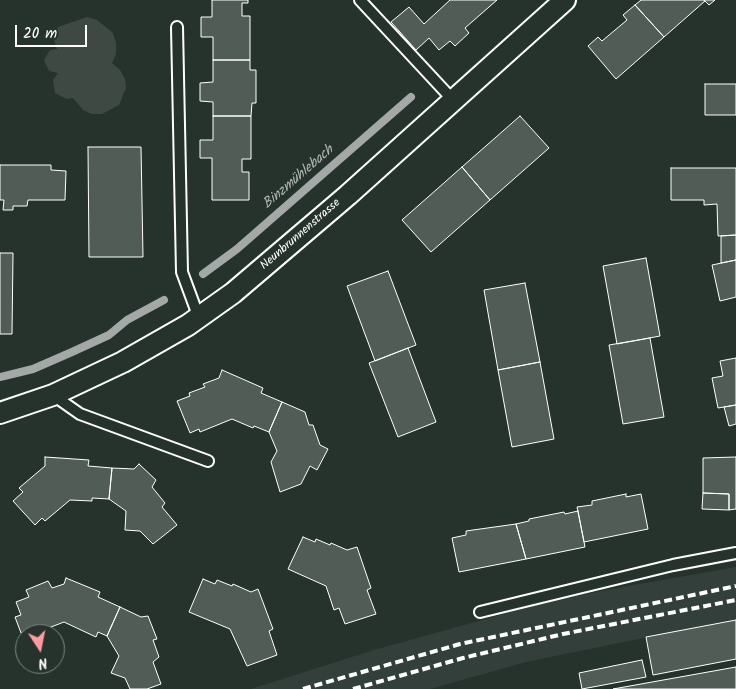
<!DOCTYPE html>
<meta charset="utf-8">
<style>
body{margin:0}
#map{position:relative;width:736px;height:689px;overflow:hidden;background:#26332d;font-family:Kalam,sans-serif}
canvas{display:block}
.north{position:absolute;left:15px;top:624px;width:50px;height:50px;box-sizing:border-box;background:#26332d;border:1px solid #7d8581;border-radius:50%;rotate:169deg;font-size:14px;font-weight:700;line-height:20px;text-align:center;color:#fff}
.north::after{content:'';display:block;margin:auto;width:18px;height:22px;background:#ff9aa2;clip-path:polygon(50% 0,100% 100%,50% 72%,0 100%)}
.scale{position:absolute;left:15px;top:25px;width:72px;height:22px;box-sizing:border-box;border:2px solid #fff;border-top:0;padding-left:6px;font-size:15px;line-height:18px;white-space:nowrap;color:#fff;-webkit-text-stroke:4px #26332d;paint-order:stroke}
</style>
<div id="map">
<canvas width="736" height="689"></canvas>
<div class="north">N</div>
<div class="scale">20 m</div>
</div>
<script>
const ctx = document.querySelector('canvas').getContext('2d');
ctx.lineJoin = 'round';
function fill(path, color) {
  ctx.fillStyle = color;
  ctx.fill(path, 'evenodd');
}
function shape(rows) {
  const path = new Path2D();
  for (const r of rows) {
    path.moveTo(r[0], r[1]);
    for (let i = 2; i < r.length; i += 2) path.lineTo(r[i], r[i + 1]);
  }
  return path;
}
function stroke(path, color, width, dash) {
  ctx.strokeStyle = color;
  ctx.lineWidth = width;
  ctx.lineCap = dash ? 'butt' : 'round';
  ctx.setLineDash(dash || []);
  ctx.stroke(path);
}
function label(font, color, halo, rows, align = 'center') {
  ctx.font = font + ' Kalam,sans-serif';
  ctx.lineWidth = 4.5;
  ctx.setLineDash([]);
  ctx.textBaseline = 'middle';
  ctx.strokeStyle = halo;
  ctx.fillStyle = color;
  for (const [text, x, y, turn = 0] of rows) {
    ctx.save();
    ctx.translate(x, y);
    ctx.rotate((+turn || 0) * Math.PI / 180);
    ctx.textAlign = isNaN(turn) ? turn : align;
    if (halo) ctx.strokeText(text, 0, 0);
    ctx.fillText(text, 0, 0);
    ctx.restore();
  }
}
const built = shape([
 [736,567,736,619,526,662,430,689,251,689,374,650,533,606,606,590]
]);
const green = shape([
 [87,17,97,20,113,33,116,43,116,54,112,63,120,70,125,79,126,88,119,105,102,114,92,114,83,110,73,98,66,99,55,93,53,80,58,73,49,71,44,60,50,50,57,49,53,37,58,27]
]);
const stream = shape([
 [203,274,237,249,411,97],
 [0,377,33,369,72,352,109,335,127,320,164,300]
]);
const building = shape([
 [212,0,248,0,248,3,242,3,242,16,250,16,250,60,213,60,213,37,201,37,201,17,212,17,212,0],
 [450,0,497,0,465,28,469,33,455,46,450,41,439,50,429,38,416,50,391,22,409,7,424,24,450,0],
 [641,0,704,0,705,1,664,37,635,5,641,0],
 [704,0,715,0,709,5,704,0],
 [635,5,664,37,616,79,588,46,598,37,602,41,627,20,623,15,635,5],
 [213,60,250,60,250,70,256,70,256,103,252,103,251,116,213,116,213,102,200,101,200,83,213,82,213,60],
 [705,84,736,84,736,115,705,115,705,84],
 [213,116,251,116,251,159,242,159,242,172,249,172,249,200,212,200,212,158,200,158,200,140,213,140,213,116],
 [520,116,549,148,490,200,462,167,520,116],
 [88,147,141,147,143,257,89,257,88,147],
 [0,165,51,165,51,170,66,171,65,200,28,200,27,206,13,206,13,210,3,210,4,200,0,200,0,165],
 [462,167,490,200,431,252,402,220,462,167],
 [671,168,736,168,736,235,718,236,717,204,704,205,704,200,671,200,671,168],
 [736,235,736,260,721,263,721,236,736,235],
 [0,253,13,253,12,334,0,334,0,253],
 [646,258,660,336,617,344,603,266,646,258],
 [736,260,736,297,720,301,712,265,736,260],
 [388,271,416,345,375,361,347,286,388,271],
 [525,283,540,362,498,370,484,290,525,283],
 [650,338,664,417,623,424,609,345,650,338],
 [408,348,436,422,398,437,369,363,408,348],
 [736,358,736,405,718,408,712,378,723,376,720,361,736,358],
 [540,362,554,439,512,447,498,370,540,362],
 [222,370,263,388,261,393,282,402,269,432,254,426,253,428,232,419,200,432,199,429,190,433,177,401,190,396,189,393,205,387,203,384,219,378,222,370],
 [282,402,305,412,309,425,313,425,320,445,328,449,317,470,310,466,301,484,280,492,271,462,277,451,269,432,282,402],
 [736,405,736,424,729,426,724,407,736,405],
 [45,457,89,460,88,466,112,468,109,499,92,498,92,501,70,500,45,521,42,518,35,525,13,501,23,492,19,488,45,466,45,457],
 [736,457,736,509,729,510,729,494,703,493,703,458,736,457],
 [139,464,156,480,152,487,165,503,162,507,177,525,153,544,140,531,125,530,126,511,109,499,112,468,134,469,139,464],
 [703,493,729,494,729,510,702,509,703,493],
 [626,494,626,497,641,494,648,529,584,542,577,507,592,505,592,501,626,494],
 [578,511,585,547,526,559,516,524,529,521,529,519,564,512,565,514,578,511],
 [516,524,526,559,459,572,452,538,466,535,466,531,516,524],
 [303,537,315,542,316,539,330,545,331,543,347,550,357,547,371,588,367,590,376,614,345,624,339,608,334,610,326,586,288,569,303,537],
 [66,578,100,592,98,597,120,607,107,636,98,632,96,637,64,622,38,632,36,627,21,633,15,617,21,615,16,602,29,597,26,590,48,581,52,588,64,584,66,578],
 [203,579,215,584,217,580,232,586,233,584,251,592,258,589,273,629,269,631,277,655,247,666,230,629,189,612,203,579],
 [120,607,141,617,148,616,157,639,153,640,159,657,153,662,161,684,147,689,130,689,125,678,111,673,119,656,107,636,120,607],
 [736,620,736,659,653,675,646,637,736,620],
 [642,660,646,677,582,689,579,673,642,660],
 [736,667,736,689,613,689,736,667]
]);
const service = shape([
 [360,0,453,100],
 [177,27,182,272,199,318],
 [53,395,80,414,208,461],
 [480,612,673,565,736,553]
]);
const minor = shape([
 [0,413,53,395,123,362,188,325,233,293,348,195,565,0]
]);
const rail = shape([
 [303,689,460,644,736,586],
 [353,689,463,658,563,634,736,600]
]);
const streetNames = [
 ["Neunbrunnenstrasse",301,235,-41]
];
const waterNames = [
 ["Binzmühlebach",299,178,-41]
];
fill(built, '#333f3a');
fill(green, '#3e4944');
stroke(stream, '#a4a9a7', 8);
fill(building, '#515c57');
stroke(building, '#fff', 1);
stroke(service, '#fff', 14);
stroke(minor, '#fff', 24);
stroke(service, '#26332d', 10);
stroke(minor, '#26332d', 20);
stroke(rail, '#fff', 4, [8, 4]);
label('12px', '#fff', '#26332d', streetNames);
label('italic 14px', '#b3b8b6', '#26332d', waterNames);
</script>
